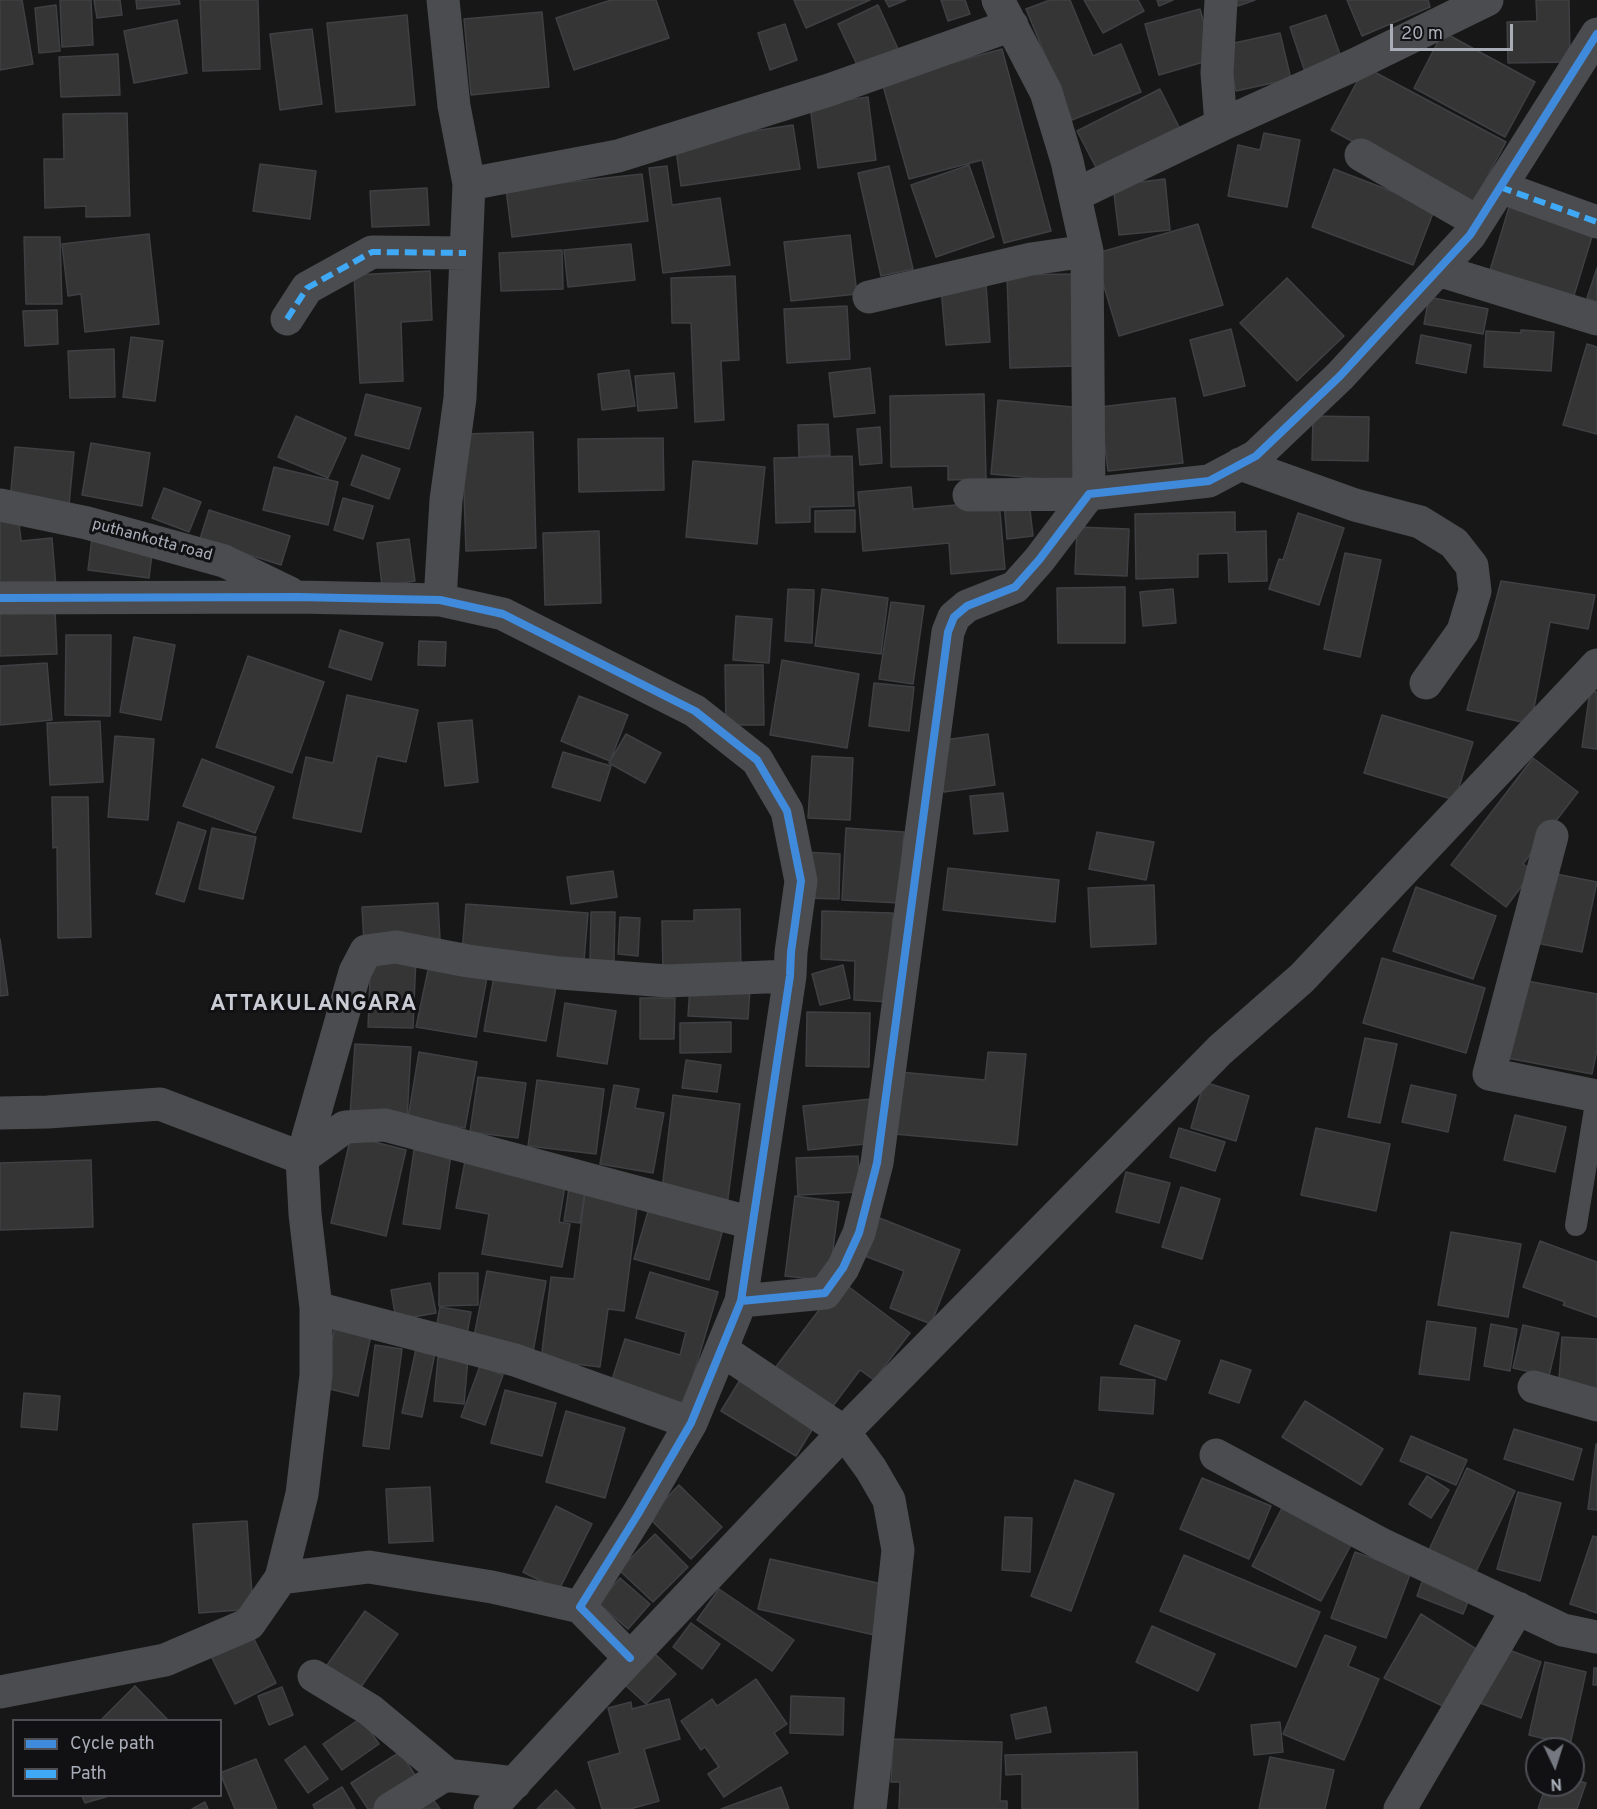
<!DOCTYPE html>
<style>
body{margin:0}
#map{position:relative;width:1597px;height:1809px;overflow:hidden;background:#171717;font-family:Overpass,sans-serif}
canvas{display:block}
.legend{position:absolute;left:12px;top:1719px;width:210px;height:78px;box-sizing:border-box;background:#111113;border:2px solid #4d4f55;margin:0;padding:8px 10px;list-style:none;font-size:18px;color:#a8adb8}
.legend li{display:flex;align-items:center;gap:12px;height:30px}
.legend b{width:30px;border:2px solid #4d4f55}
.north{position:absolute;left:1525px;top:1737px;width:60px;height:60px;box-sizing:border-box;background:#111113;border:2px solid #4d4f55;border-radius:50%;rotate:176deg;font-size:16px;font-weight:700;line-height:24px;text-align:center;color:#a8adb8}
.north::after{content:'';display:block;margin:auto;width:21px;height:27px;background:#757880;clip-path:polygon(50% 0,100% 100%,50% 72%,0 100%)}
.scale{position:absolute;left:1390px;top:24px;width:123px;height:27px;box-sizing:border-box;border:3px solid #a8adb8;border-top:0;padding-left:8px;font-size:18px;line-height:21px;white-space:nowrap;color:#a8adb8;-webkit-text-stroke:4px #111113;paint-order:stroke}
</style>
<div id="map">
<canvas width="1597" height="1809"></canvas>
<ul class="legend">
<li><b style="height:8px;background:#408adc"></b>Cycle path</li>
<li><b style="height:8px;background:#3fa9f5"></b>Path</li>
</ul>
<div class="north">N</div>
<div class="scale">20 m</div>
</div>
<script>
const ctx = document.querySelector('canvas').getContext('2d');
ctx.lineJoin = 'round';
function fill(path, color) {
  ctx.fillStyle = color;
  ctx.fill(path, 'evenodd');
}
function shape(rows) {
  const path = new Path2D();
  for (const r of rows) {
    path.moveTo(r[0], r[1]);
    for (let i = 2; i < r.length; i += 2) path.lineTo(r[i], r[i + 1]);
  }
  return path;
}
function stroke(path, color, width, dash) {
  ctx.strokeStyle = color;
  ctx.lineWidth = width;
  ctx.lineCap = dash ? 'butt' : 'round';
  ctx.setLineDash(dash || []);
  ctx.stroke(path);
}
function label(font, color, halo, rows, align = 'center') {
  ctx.font = font + ' Overpass,sans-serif';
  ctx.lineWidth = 6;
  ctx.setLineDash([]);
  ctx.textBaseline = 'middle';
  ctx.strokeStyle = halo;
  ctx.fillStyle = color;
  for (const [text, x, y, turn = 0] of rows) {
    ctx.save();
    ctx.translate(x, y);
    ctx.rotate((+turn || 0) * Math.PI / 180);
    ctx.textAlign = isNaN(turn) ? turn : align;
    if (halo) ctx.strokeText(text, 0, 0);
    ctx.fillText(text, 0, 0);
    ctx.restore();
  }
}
const building = shape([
 [0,0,22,0,33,64,0,70,0,0],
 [60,0,91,0,93,45,62,47,60,0],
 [94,0,120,0,122,15,97,18,94,0],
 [136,0,179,0,180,4,137,9,136,0],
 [200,0,258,0,260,69,203,71,200,0],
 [611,0,656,0,669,38,574,70,556,18,611,0],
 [794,0,870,0,806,28,794,0],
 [885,0,906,0,889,7,885,0],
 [941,0,965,0,970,14,948,21,941,0],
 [1050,0,1070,0,1093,56,1121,44,1141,92,1072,120,1026,9,1050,0],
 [1084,0,1138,0,1144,11,1103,33,1084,0],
 [1157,0,1173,0,1159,6,1157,0],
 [1236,0,1255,0,1238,6,1236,0],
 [1347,0,1428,0,1430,7,1362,36,1347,0],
 [1536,0,1569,0,1570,62,1508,63,1507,22,1537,21,1536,0],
 [56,5,60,51,39,53,35,8,56,5],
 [878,5,899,51,859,69,838,24,878,5],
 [1200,9,1214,59,1159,75,1145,24,1200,9],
 [542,12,549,87,471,95,464,19,542,12],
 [407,15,415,105,336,112,327,23,407,15],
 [1326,15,1342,60,1305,72,1290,27,1326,15],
 [177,20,187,73,134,83,124,31,177,20],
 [785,24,797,60,770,70,758,33,785,24],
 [312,29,322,104,280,110,270,34,312,29],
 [1443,32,1535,82,1505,137,1414,88,1443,32],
 [1280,33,1291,79,1236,91,1225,45,1280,33],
 [1002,49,1051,231,1004,243,982,160,909,179,882,82,1002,49],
 [118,54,120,95,61,97,59,57,118,54],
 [1365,67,1506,142,1472,205,1331,130,1365,67],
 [1160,89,1183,135,1101,177,1077,131,1160,89],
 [868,97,876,160,818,168,810,105,868,97],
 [127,113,130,216,86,217,86,206,45,208,44,159,64,159,63,114,127,113],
 [793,125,800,169,681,186,675,143,793,125],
 [1264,133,1300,140,1287,207,1228,196,1238,145,1260,150,1264,133],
 [260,164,316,171,310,219,253,211,260,164],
 [969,165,994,237,936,257,911,185,969,165],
 [667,166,672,205,720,198,730,265,663,273,649,168,667,166],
 [889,166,913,269,881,276,858,173,889,166],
 [1334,169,1435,208,1413,265,1312,227,1334,169],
 [642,174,648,221,512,237,506,189,642,174],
 [1165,179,1170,230,1119,235,1113,185,1165,179],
 [427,188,429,225,372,227,370,191,427,188],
 [1510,204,1594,230,1572,302,1488,277,1510,204],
 [1198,224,1223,305,1119,336,1094,254,1198,224],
 [149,234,159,324,85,332,81,294,68,296,62,244,149,234],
 [850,235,857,294,791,301,784,242,850,235],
 [24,237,60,237,62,304,26,304,24,237],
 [631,244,635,280,568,287,564,250,631,244],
 [562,250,563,289,501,291,499,253,562,250],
 [1597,268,1597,302,1587,298,1597,268],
 [430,271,432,320,401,322,403,381,360,383,354,275,430,271],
 [1072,274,1075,366,1010,368,1007,275,1072,274],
 [735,276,739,360,721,361,724,420,695,422,691,323,672,323,671,278,735,276],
 [1287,278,1344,336,1297,381,1240,323,1287,278],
 [986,284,990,342,946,345,941,288,986,284],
 [1429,297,1488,309,1483,334,1424,324,1429,297],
 [847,306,850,359,787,363,784,309,847,306],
 [57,310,58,344,25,346,23,311,57,310],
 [1231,329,1245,386,1204,396,1190,340,1231,329],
 [1521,330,1554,332,1551,371,1484,367,1486,331,1521,333,1521,330],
 [1421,335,1471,345,1466,373,1416,363,1421,335],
 [131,337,163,341,155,401,123,397,131,337],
 [1587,344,1597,347,1597,434,1563,425,1587,344],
 [114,349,115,397,70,398,68,351,114,349],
 [870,368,875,413,834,417,829,373,870,368],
 [629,370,635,406,602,410,598,374,629,370],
 [674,373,677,408,638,411,635,376,674,373],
 [366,394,421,408,409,449,355,435,366,394],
 [984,394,986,479,948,480,948,466,891,467,890,396,984,394],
 [1175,398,1183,463,1108,471,1100,407,1175,398],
 [998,400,1083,408,1075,482,991,474,998,400],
 [296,416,346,438,328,478,278,457,296,416],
 [1313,416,1369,417,1368,461,1312,460,1313,416],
 [828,424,830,455,799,457,798,425,828,424],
 [880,427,882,463,860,465,857,429,880,427],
 [533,432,536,548,466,551,462,434,533,432],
 [663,438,664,490,579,492,578,439,663,438],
 [91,443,150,453,142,506,82,495,91,443],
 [15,447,74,452,69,505,10,500,15,447],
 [362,455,400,469,389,499,351,485,362,455],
 [852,456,854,506,810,507,810,522,776,523,774,458,852,456],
 [693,461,765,467,757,544,686,537,693,461],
 [274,467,338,482,328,525,263,510,274,467],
 [911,487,913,509,999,501,1005,569,951,574,949,543,863,551,858,492,911,487],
 [164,488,201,502,189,532,152,518,164,488],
 [343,498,373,506,363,539,334,530,343,498],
 [1029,501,1033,536,1007,539,1004,503,1029,501],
 [209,510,290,536,281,565,200,539,209,510],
 [855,510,855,532,815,532,815,511,855,510],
 [1235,512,1235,532,1266,531,1267,581,1229,582,1228,553,1198,554,1198,577,1136,579,1135,514,1235,512],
 [18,513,21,541,52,538,56,587,0,592,0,515,18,513],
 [1298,513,1344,528,1319,605,1269,589,1279,559,1283,560,1298,513],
 [1077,527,1129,529,1127,576,1075,574,1077,527],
 [599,531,601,603,545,605,543,533,599,531],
 [92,538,153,546,149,578,88,570,92,538],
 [409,539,415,581,382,586,377,543,409,539],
 [1345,553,1381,560,1360,657,1324,649,1345,553],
 [1501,581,1595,595,1588,629,1550,622,1531,724,1467,710,1501,581],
 [1125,587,1125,643,1058,643,1057,588,1125,587],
 [788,589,814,590,812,643,785,641,788,589],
 [822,589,888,598,881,654,815,646,822,589],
 [1173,589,1176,623,1143,626,1140,592,1173,589],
 [891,602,924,606,913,684,879,679,891,602],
 [55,610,57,654,0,656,0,612,55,610],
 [736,616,772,619,769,663,733,660,736,616],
 [340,630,383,643,371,680,329,667,340,630],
 [66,635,111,635,110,716,65,715,66,635],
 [134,637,175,645,161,720,120,712,134,637],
 [419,641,446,642,445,666,418,665,419,641],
 [248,656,324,682,292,773,216,747,248,656],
 [782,660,859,674,847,748,770,735,782,660],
 [47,663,52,720,0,725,0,666,47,663],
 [725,665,763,665,764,725,726,725,725,665],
 [874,683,914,687,909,731,869,726,874,683],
 [1590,691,1597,692,1597,749,1582,747,1590,691],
 [347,695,418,710,406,762,377,756,361,832,293,818,306,757,333,763,347,695],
 [579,696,628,715,610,761,561,741,579,696],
 [1382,715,1473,742,1455,800,1364,773,1382,715],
 [472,720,478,782,445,786,438,723,472,720],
 [100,721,103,782,50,785,47,723,100,721],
 [626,734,661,753,645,783,609,763,626,734],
 [988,734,995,785,944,792,937,741,988,734],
 [115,736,154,739,148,820,108,817,115,736],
 [563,752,611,766,600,801,552,787,563,752],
 [812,756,853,758,850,820,808,818,812,756],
 [1533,758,1578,792,1523,864,1533,871,1506,907,1451,865,1533,758],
 [202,759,274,787,255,833,183,806,202,759],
 [1003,793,1008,831,974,834,970,796,1003,793],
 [52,797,88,797,91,937,58,938,57,847,53,848,52,797],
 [178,822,206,831,184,902,156,894,178,822],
 [212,828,256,837,243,899,199,889,212,828],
 [846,828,904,832,899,903,842,900,846,828],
 [1097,832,1154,842,1146,880,1089,869,1097,832],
 [805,852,840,854,839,899,804,898,805,852],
 [948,868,1059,880,1055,922,943,910,948,868],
 [613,871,617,897,571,904,567,877,613,871],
 [1546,872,1597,882,1582,952,1531,942,1546,872],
 [1154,885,1156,944,1091,947,1088,888,1154,885],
 [1416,887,1496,916,1473,979,1393,951,1416,887],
 [438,903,440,939,364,943,362,907,438,903],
 [466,904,588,913,584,961,462,952,466,904],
 [740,909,741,972,663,973,662,921,694,921,694,910,740,909],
 [822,911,893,913,890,1002,854,1000,855,961,821,959,822,911],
 [591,912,615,912,614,961,590,960,591,912],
 [620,917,640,918,638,956,618,954,620,917],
 [0,939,8,995,0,996,0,939],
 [371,955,416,957,413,1028,368,1027,371,955],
 [1382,958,1485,988,1466,1053,1363,1023,1382,958],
 [430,961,488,972,476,1037,416,1027,430,961],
 [843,965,850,998,820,1005,812,974,843,965],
 [494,976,556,987,546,1041,484,1031,494,976],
 [1522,980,1597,994,1597,1050,1592,1074,1507,1058,1522,980],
 [690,985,750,989,748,1019,688,1016,690,985],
 [640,998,675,998,674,1039,640,1039,640,998],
 [565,1003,616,1011,607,1064,557,1056,565,1003],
 [807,1012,870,1013,869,1067,806,1066,807,1012],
 [731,1022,731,1052,680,1053,680,1023,731,1022],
 [1365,1038,1397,1044,1380,1123,1348,1117,1365,1038],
 [355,1044,411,1047,407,1119,350,1115,355,1044],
 [419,1052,477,1062,465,1128,408,1118,419,1052],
 [988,1052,1026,1054,1017,1145,894,1134,900,1072,985,1080,988,1052],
 [686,1060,721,1065,717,1092,682,1088,686,1060],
 [478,1077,526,1083,518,1138,470,1132,478,1077],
 [537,1080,604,1089,596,1154,528,1146,537,1080],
 [1204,1082,1249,1096,1236,1141,1191,1128,1204,1082],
 [614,1085,639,1089,635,1108,664,1113,653,1173,600,1164,614,1085],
 [1411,1085,1456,1095,1448,1132,1402,1122,1411,1085],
 [673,1095,740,1104,727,1206,661,1198,673,1095],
 [871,1099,875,1143,808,1150,803,1106,871,1099],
 [1515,1115,1566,1127,1555,1172,1504,1160,1515,1115],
 [1179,1128,1225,1142,1215,1171,1170,1157,1179,1128],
 [1316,1128,1390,1144,1376,1211,1301,1195,1316,1128],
 [351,1136,406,1150,386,1236,331,1223,351,1136],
 [414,1150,451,1155,440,1229,403,1224,414,1150],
 [466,1156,567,1174,559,1222,570,1224,562,1267,482,1254,489,1214,456,1208,466,1156],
 [858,1156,860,1192,798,1195,796,1158,858,1156],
 [91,1160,93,1227,0,1230,0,1163,91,1160],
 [1126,1172,1170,1183,1159,1223,1116,1212,1126,1172],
 [570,1181,586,1184,580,1223,564,1221,570,1181],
 [1181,1187,1220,1199,1202,1259,1162,1247,1181,1187],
 [585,1194,638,1200,624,1311,608,1309,600,1367,541,1360,551,1277,574,1279,585,1194],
 [795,1196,839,1202,829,1281,785,1276,795,1196],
 [649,1208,723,1229,709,1280,634,1259,649,1208],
 [872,1215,960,1250,931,1324,890,1308,904,1271,857,1253,872,1215],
 [1451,1232,1521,1244,1508,1317,1438,1305,1451,1232],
 [1540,1241,1597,1262,1597,1317,1563,1305,1565,1302,1523,1287,1540,1241],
 [487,1271,546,1281,533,1352,473,1341,487,1271],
 [650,1272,718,1292,683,1410,609,1389,625,1339,680,1355,686,1332,636,1318,650,1272],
 [439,1273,478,1273,478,1305,439,1306,439,1273],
 [841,1281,910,1333,874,1380,860,1370,827,1414,772,1372,841,1281],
 [430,1283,436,1313,396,1320,391,1290,430,1283],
 [440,1307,471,1312,466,1340,435,1335,440,1307],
 [1427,1321,1476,1328,1469,1380,1419,1374,1427,1321],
 [1491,1324,1517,1329,1510,1371,1484,1366,1491,1324],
 [1135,1325,1180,1341,1166,1380,1120,1364,1135,1325],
 [1523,1325,1559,1333,1549,1376,1513,1368,1523,1325],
 [335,1327,371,1335,358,1396,322,1387,335,1327],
 [1562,1337,1597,1339,1597,1395,1558,1393,1562,1337],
 [375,1345,402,1349,389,1449,363,1446,375,1345],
 [416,1349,435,1353,422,1417,402,1413,416,1349],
 [438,1357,468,1359,464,1404,434,1401,438,1357],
 [1221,1360,1251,1370,1239,1403,1209,1393,1221,1360],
 [480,1366,503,1375,485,1425,461,1417,480,1366],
 [743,1375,818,1420,796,1456,721,1411,743,1375],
 [1101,1377,1155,1380,1153,1414,1099,1410,1101,1377],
 [505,1390,556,1403,542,1456,491,1443,505,1390],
 [24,1393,60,1396,57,1430,21,1427,24,1393],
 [1305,1401,1383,1449,1361,1485,1282,1437,1305,1401],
 [566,1411,625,1428,605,1498,546,1482,566,1411],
 [1514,1429,1582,1449,1573,1480,1504,1459,1514,1429],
 [1411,1436,1467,1460,1456,1485,1400,1461,1411,1436],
 [1596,1444,1597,1444,1597,1510,1588,1509,1596,1444],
 [1467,1468,1515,1491,1474,1576,1427,1554,1467,1468],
 [1427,1476,1449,1490,1431,1518,1409,1504,1427,1476],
 [1202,1478,1271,1506,1249,1559,1180,1529,1202,1478],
 [1075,1480,1114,1494,1071,1611,1031,1596,1075,1480],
 [679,1485,722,1527,691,1559,648,1517,679,1485],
 [430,1487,433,1541,389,1543,386,1489,430,1487],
 [1518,1492,1561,1503,1540,1581,1497,1569,1518,1492],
 [556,1506,592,1524,559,1590,523,1572,556,1506],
 [1282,1508,1351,1545,1321,1601,1252,1566,1282,1508],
 [1005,1517,1032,1518,1030,1572,1002,1570,1005,1517],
 [247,1521,253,1609,199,1613,193,1524,247,1521],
 [655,1534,688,1567,653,1602,619,1570,655,1534],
 [1593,1536,1597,1537,1597,1613,1570,1604,1593,1536],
 [1355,1552,1411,1572,1386,1638,1331,1618,1355,1552],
 [1184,1555,1320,1612,1296,1667,1160,1611,1184,1555],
 [770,1559,891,1586,879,1636,758,1609,770,1559],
 [620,1578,650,1604,628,1629,598,1603,620,1578],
 [1423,1579,1470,1597,1463,1614,1417,1596,1423,1579],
 [719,1589,794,1640,772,1671,697,1620,719,1589],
 [365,1611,398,1634,358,1691,325,1668,365,1611],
 [1421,1614,1484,1654,1449,1709,1384,1678,1421,1614],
 [691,1623,720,1644,702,1669,673,1647,691,1623],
 [1152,1626,1215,1654,1198,1691,1136,1662,1152,1626],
 [252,1635,276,1683,235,1704,211,1656,252,1635],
 [1325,1635,1356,1647,1348,1666,1379,1679,1344,1760,1283,1734,1325,1635],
 [1501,1647,1541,1662,1521,1718,1480,1703,1501,1647],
 [654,1653,676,1674,646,1704,624,1684,654,1653],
 [1545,1662,1586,1672,1570,1745,1529,1735,1545,1662],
 [1594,1668,1597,1668,1597,1685,1593,1685,1594,1668],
 [756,1679,787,1724,774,1733,788,1753,724,1797,708,1774,719,1767,705,1747,701,1750,681,1721,712,1699,717,1706,756,1679],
 [135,1686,168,1720,101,1720,135,1686],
 [282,1687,293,1715,269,1725,258,1696,282,1687],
 [791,1696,844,1698,843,1735,790,1733,791,1696],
 [669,1699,680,1739,644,1749,659,1801,630,1809,602,1809,588,1762,620,1753,608,1708,631,1702,632,1709,669,1699],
 [1046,1707,1051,1732,1016,1739,1011,1715,1046,1707],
 [361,1718,379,1744,342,1770,323,1744,361,1718],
 [1280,1722,1283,1752,1254,1755,1251,1725,1280,1722],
 [893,1739,1002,1742,1000,1801,1007,1801,1007,1809,899,1809,900,1782,891,1782,893,1739],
 [305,1746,328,1779,308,1793,285,1760,305,1746],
 [400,1752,419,1781,373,1809,368,1809,351,1783,400,1752],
 [1137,1752,1138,1809,1022,1809,1022,1774,1006,1775,1005,1755,1137,1752],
 [1270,1757,1334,1770,1325,1809,1259,1809,1270,1757],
 [256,1759,277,1809,235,1809,220,1773,256,1759],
 [1573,1779,1586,1783,1577,1809,1538,1809,1546,1785,1573,1785,1573,1779],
 [342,1787,355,1809,315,1809,313,1805,342,1787],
 [781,1787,789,1809,721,1809,781,1787],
 [556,1790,575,1809,537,1809,556,1790],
 [82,1796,109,1796,85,1803,82,1796],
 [432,1798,440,1809,415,1809,432,1798],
 [205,1802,208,1809,192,1809,205,1802]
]);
const lane = shape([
 [1576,1225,1597,1097]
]);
const street = shape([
 [1221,125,1217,73,1221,0],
 [1361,155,1478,222],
 [469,184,618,156,829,90,1012,25],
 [1500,187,1597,222],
 [1075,195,1221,125,1356,64,1487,0],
 [1438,270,1597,319],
 [869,297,1031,259,1087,251],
 [287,319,307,288,372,252,466,253],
 [1240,464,1355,505,1420,522,1454,543,1472,566,1475,591,1463,631,1426,683],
 [969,495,1089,494,1087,251,1067,161,1046,92,998,0],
 [0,505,87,523,224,561,290,593],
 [0,598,297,597,440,600,503,614,695,711,757,760,787,811,801,881,791,952,790,976,741,1301,691,1423,638,1514,580,1607,630,1658],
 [440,600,446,500,460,398,469,184,454,106,443,0],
 [1552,836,1489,1074,1597,1096],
 [0,1113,48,1112,160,1104,302,1158,345,1127,385,1125,752,1223],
 [741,1301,825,1293,843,1268,859,1233,877,1163,948,632,954,617,967,606,1015,587,1039,560,1089,494,1209,481,1256,456,1340,376,1470,235,1597,34],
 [316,1308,515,1360,691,1423],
 [722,1350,844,1432,871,1469,889,1500,898,1550,870,1809],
 [1534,1387,1597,1405],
 [1216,1455,1383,1545,1563,1630,1597,1637],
 [281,1578,369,1567,492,1587,580,1607],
 [314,1676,370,1710,449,1776],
 [0,1692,165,1660,249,1624,281,1578,302,1494,316,1375,316,1308,305,1214,302,1158,355,972,366,951,396,947,468,961,560,973,667,981,790,976],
 [390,1809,445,1775,515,1783],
 [490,1809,630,1658,844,1432,1220,1050,1302,978,1597,665],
 [1400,1809,1518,1608]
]);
const quiet = shape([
 [1500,187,1597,222],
 [287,319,307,288,372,252,466,253]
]);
const cycleway = shape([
 [0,598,297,597,440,600,503,614,695,711,757,760,787,811,801,881,791,952,790,976,741,1301,691,1423,638,1514,580,1607,630,1658],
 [741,1301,825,1293,843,1268,859,1233,877,1163,948,632,954,617,967,606,1015,587,1039,560,1089,494,1209,481,1256,456,1340,376,1470,235,1597,34]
]);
const streetNames = [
 ["puthankotta road",152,541,15]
];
const districtNames = [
 ["ATTAKULANGARA",314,1006]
];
fill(building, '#353536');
stroke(building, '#3f4043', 1.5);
stroke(lane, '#4b4c50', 22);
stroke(street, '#4b4c50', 33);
stroke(quiet, '#3fa9f5', 6, [12, 6]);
stroke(cycleway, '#408adc', 8);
label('16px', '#a8adb8', '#111113', streetNames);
ctx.letterSpacing = '1.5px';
label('bold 22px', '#c9ccd4', '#111113', districtNames);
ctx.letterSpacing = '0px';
</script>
